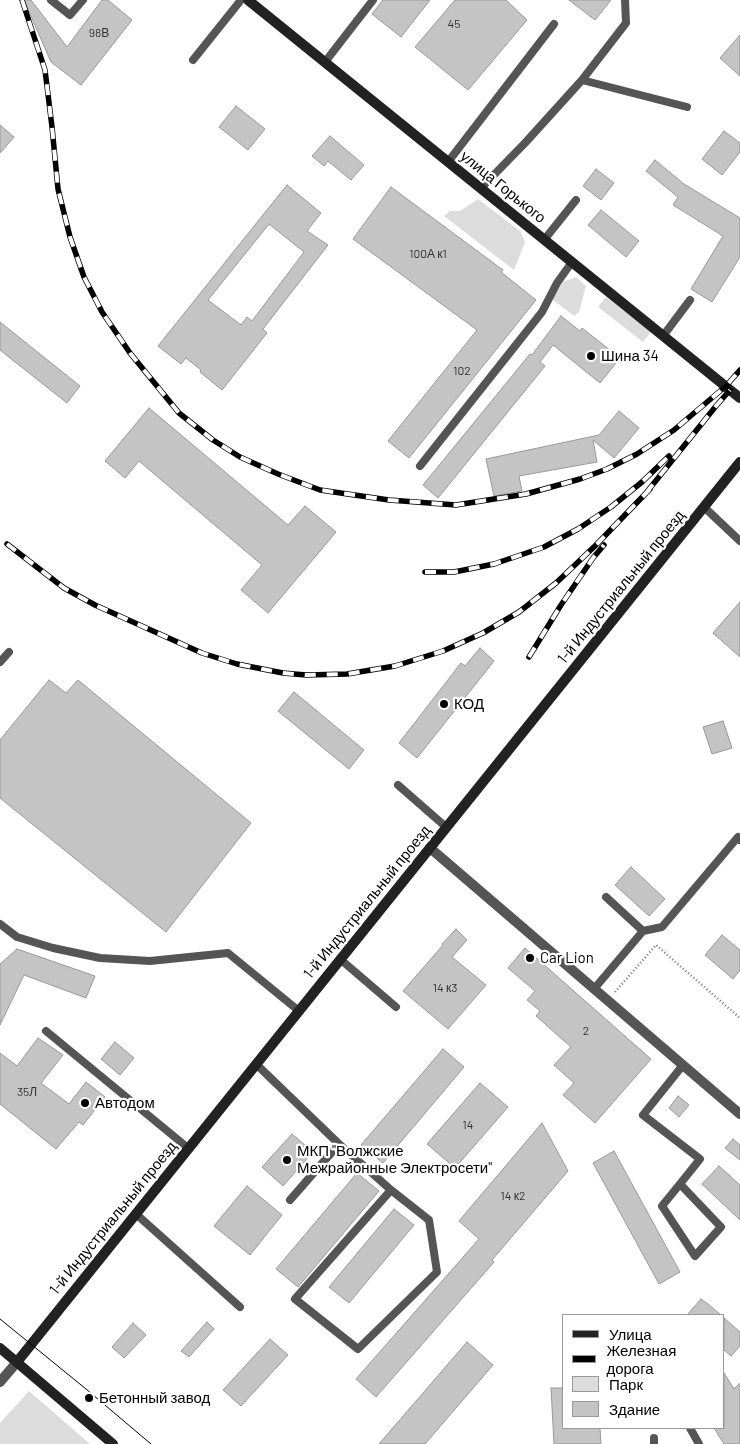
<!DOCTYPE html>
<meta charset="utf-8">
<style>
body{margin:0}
#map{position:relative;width:740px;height:1444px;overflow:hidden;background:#fff;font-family:Barlow,sans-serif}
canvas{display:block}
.legend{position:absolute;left:562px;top:1314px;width:162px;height:115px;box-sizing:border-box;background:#fff;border:1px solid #999;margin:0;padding:6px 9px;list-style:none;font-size:15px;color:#000}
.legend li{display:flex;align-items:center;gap:10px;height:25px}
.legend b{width:25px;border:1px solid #999}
</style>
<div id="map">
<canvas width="740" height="1444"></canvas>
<ul class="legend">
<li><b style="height:6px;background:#222"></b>Улица</li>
<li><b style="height:6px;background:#000"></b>Железная дорога</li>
<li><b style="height:14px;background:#dcdcdc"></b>Парк</li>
<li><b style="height:14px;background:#c4c4c4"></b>Здание</li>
</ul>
</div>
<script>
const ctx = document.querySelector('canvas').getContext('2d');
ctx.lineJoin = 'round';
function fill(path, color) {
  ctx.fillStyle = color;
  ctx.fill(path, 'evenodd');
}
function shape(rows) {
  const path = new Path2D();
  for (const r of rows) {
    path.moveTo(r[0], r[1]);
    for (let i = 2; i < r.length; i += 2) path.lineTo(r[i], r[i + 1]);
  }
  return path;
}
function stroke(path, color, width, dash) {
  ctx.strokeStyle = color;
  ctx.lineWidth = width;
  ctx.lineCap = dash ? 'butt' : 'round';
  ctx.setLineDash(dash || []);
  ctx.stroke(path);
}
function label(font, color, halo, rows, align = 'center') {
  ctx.font = font + ' Barlow,sans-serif';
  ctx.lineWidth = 4.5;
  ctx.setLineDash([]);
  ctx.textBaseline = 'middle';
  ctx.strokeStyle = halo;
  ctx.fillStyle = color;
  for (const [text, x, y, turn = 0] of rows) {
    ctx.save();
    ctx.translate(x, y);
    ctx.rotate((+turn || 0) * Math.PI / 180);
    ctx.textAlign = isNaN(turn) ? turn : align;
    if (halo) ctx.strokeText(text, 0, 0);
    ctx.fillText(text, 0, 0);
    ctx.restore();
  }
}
const green = shape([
 [478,199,520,231,525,242,514,270,444,216,450,211,460,211],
 [576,277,586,286,579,312,574,316,552,299,557,290,563,282],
 [606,297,651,332,643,342,598,307],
 [29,1391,90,1444,0,1444,0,1423]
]);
const building = shape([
 [24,0,31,0,67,47,102,0,108,0,132,20,81,85,51,62,24,0],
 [383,0,430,0,401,37,372,14,383,0],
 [455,0,506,0,527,20,468,90,415,47,455,0],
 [569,0,611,0,595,20,569,0],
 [740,35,740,76,720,58,740,35],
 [236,106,265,129,248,150,219,127,236,106],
 [0,125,14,137,0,153,0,125],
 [724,131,740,143,740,152,722,175,702,159,724,131],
 [330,136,364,165,351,180,328,161,324,166,312,156,330,136],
 [655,160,684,184,740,218,740,257,712,302,691,289,723,236,673,205,678,197,646,171,655,160],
 [596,169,614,183,601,200,583,186,596,169],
 [287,185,321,213,307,231,328,245,263,329,267,333,222,390,200,372,201,370,186,358,181,364,158,346,287,185],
 [269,224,304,252,252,321,247,317,241,325,208,300,269,224],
 [391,187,503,270,501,272,536,300,409,458,388,441,477,330,353,239,391,187],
 [601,210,639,241,626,257,588,225,601,210],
 [561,316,580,331,582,328,620,358,600,383,553,345,540,362,545,366,438,498,423,485,530,354,532,355,561,316],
 [0,322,80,386,67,403,0,350,0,322],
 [149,408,288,525,305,506,336,532,268,613,241,590,262,565,139,461,125,478,105,461,149,408],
 [619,411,639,428,614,458,593,440,597,462,519,476,522,491,494,496,486,459,599,435,619,411],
 [740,602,740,657,713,633,740,602],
 [480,648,494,661,417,758,399,743,461,663,465,666,480,648],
 [49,680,66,693,78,680,251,823,166,932,0,798,0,740,49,680],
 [294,692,364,750,349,769,278,711,294,692],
 [723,721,732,748,712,754,703,727,723,721],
 [631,867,665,899,649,916,615,885,631,867],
 [456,929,467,940,452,957,486,985,448,1029,403,991,443,945,442,944,456,929],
 [722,935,740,950,740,970,733,979,705,955,722,935],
 [525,948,651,1059,595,1123,563,1095,574,1083,554,1065,571,1047,536,1016,540,1011,527,1000,535,991,508,968,525,948],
 [17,949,95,976,86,998,24,975,0,1025,0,964,17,949],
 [38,1038,63,1055,41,1083,69,1104,86,1082,105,1097,83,1125,79,1122,56,1149,0,1104,0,1053,17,1066,38,1038],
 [115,1042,134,1058,120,1075,101,1059,115,1042],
 [443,1049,464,1067,383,1163,361,1145,443,1049],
 [480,1083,508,1107,455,1168,427,1144,480,1083],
 [678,1096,689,1105,679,1117,669,1108,678,1096],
 [542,1123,568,1171,492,1260,494,1262,376,1397,356,1379,479,1239,459,1221,542,1123],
 [292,1134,313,1152,283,1186,262,1167,292,1134],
 [733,1139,740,1145,740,1160,725,1148,733,1139],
 [614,1151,680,1272,659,1284,593,1163,614,1151],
 [719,1166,740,1185,740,1220,702,1184,719,1166],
 [357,1173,379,1191,298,1287,276,1269,357,1173],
 [247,1186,282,1215,250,1255,214,1226,247,1186],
 [394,1209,414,1225,349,1303,329,1287,394,1209],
 [701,1299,708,1304,721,1315,687,1315,701,1299],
 [724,1318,740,1332,740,1346,731,1356,724,1350,724,1318],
 [207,1322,214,1329,189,1357,181,1351,207,1322],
 [133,1323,146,1335,124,1358,112,1347,133,1323],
 [270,1339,288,1355,241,1406,223,1390,270,1339],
 [467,1342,493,1365,425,1444,379,1444,467,1342],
 [724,1373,734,1389,740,1383,740,1444,724,1444,714,1428,724,1428,724,1373],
 [551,1388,564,1388,564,1428,600,1428,601,1444,554,1444,551,1388]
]);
const path = shape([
 [615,992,656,945,740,1018]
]);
const lane = shape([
 [51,0,70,15,83,0],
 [193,60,241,0],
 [325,62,373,0],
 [582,80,687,107],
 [448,162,554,24],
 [481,188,525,143,582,80,626,23,625,0],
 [544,240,576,200],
 [663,336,690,300],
 [420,466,542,312,557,283,572,262],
 [704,507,740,541],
 [0,662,9,652],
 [398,785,446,827],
 [0,924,17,937,53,948,100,958,150,961,228,953,299,1011],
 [643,931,662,927,738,837,740,840],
 [340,959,396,1007],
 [594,989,643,931,606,897],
 [46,1031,188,1148],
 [256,1064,339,1144,391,1190],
 [680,1184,721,1227,695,1256,662,1206,680,1184,700,1159,643,1115,683,1065],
 [391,1190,429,1220,437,1272,358,1349,295,1299,391,1190],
 [290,1200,339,1144],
 [136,1214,240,1307],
 [690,1428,699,1444],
 [654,1438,654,1444]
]);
const street = shape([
 [430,848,740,1114],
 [0,1382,17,1362]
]);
const secondary = shape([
 [248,0,740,398],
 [0,1348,113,1444],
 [17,1362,740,462]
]);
const tram = shape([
 [0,1319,86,1389,151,1444]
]);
const rail = shape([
 [22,0,45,70,52,127,58,189,70,237,84,277,102,312,130,353,179,413,213,440,240,457,278,474,320,490,389,500,456,505,526,494,580,479,607,469,637,454,674,430,726,386,740,370],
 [646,493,716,406,730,390],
 [7,544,64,588,95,605,202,653,237,664,283,673,306,675,347,674,395,666,443,651,483,633,519,612,556,583,596,545,650,489],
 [425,572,454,572,494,564,544,547,578,529,611,507,642,482,669,456],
 [529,657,561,605,593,558,604,545]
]);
const markers = [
 [591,356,5,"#000"],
 [444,704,5,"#000"],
 [530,958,5,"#000"],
 [85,1103,5,"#000"],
 [287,1160,5,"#000"],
 [89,1398,5,"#000"]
];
const numberNames = [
 ["45",454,24],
 ["98В",99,33],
 ["100А к1",428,254],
 ["102",462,371],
 ["14 к3",445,988],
 ["2",586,1031],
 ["35Л",27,1092],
 ["14",468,1125],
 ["14 к2",513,1196]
];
const streetNames = [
 ["улица Горького",503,187,39],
 ["1-й Индустриальный проезд",621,587,-51],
 ["1-й Индустриальный проезд",367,902,-51],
 ["1-й Индустриальный проезд",113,1218,-51]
];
const poiNames = [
 ["Шина 34",601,356],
 ["КОД",454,704],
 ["Car Lion",540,958],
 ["Автодом",95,1103],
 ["МКП \"Волжские",297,1151],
 ["Межрайонные Электросети\"",297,1168],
 ["Бетонный завод",99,1398]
];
fill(green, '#dcdcdc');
fill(building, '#c4c4c4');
stroke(building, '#999', 1);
stroke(path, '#777', 2.5, [1, 2.5]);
stroke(lane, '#555', 8);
stroke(street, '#555', 10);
stroke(secondary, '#222', 10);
stroke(tram, '#000', 1);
stroke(rail, '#000', 5.5);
stroke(rail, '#fff', 4, [11]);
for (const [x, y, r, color] of markers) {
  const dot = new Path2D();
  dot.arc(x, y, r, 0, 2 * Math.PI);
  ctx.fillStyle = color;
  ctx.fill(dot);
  stroke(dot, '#fff', 2);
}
label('12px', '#313131', null, numberNames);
label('15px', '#000', '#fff', streetNames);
label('15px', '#000', '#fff', poiNames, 'left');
</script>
